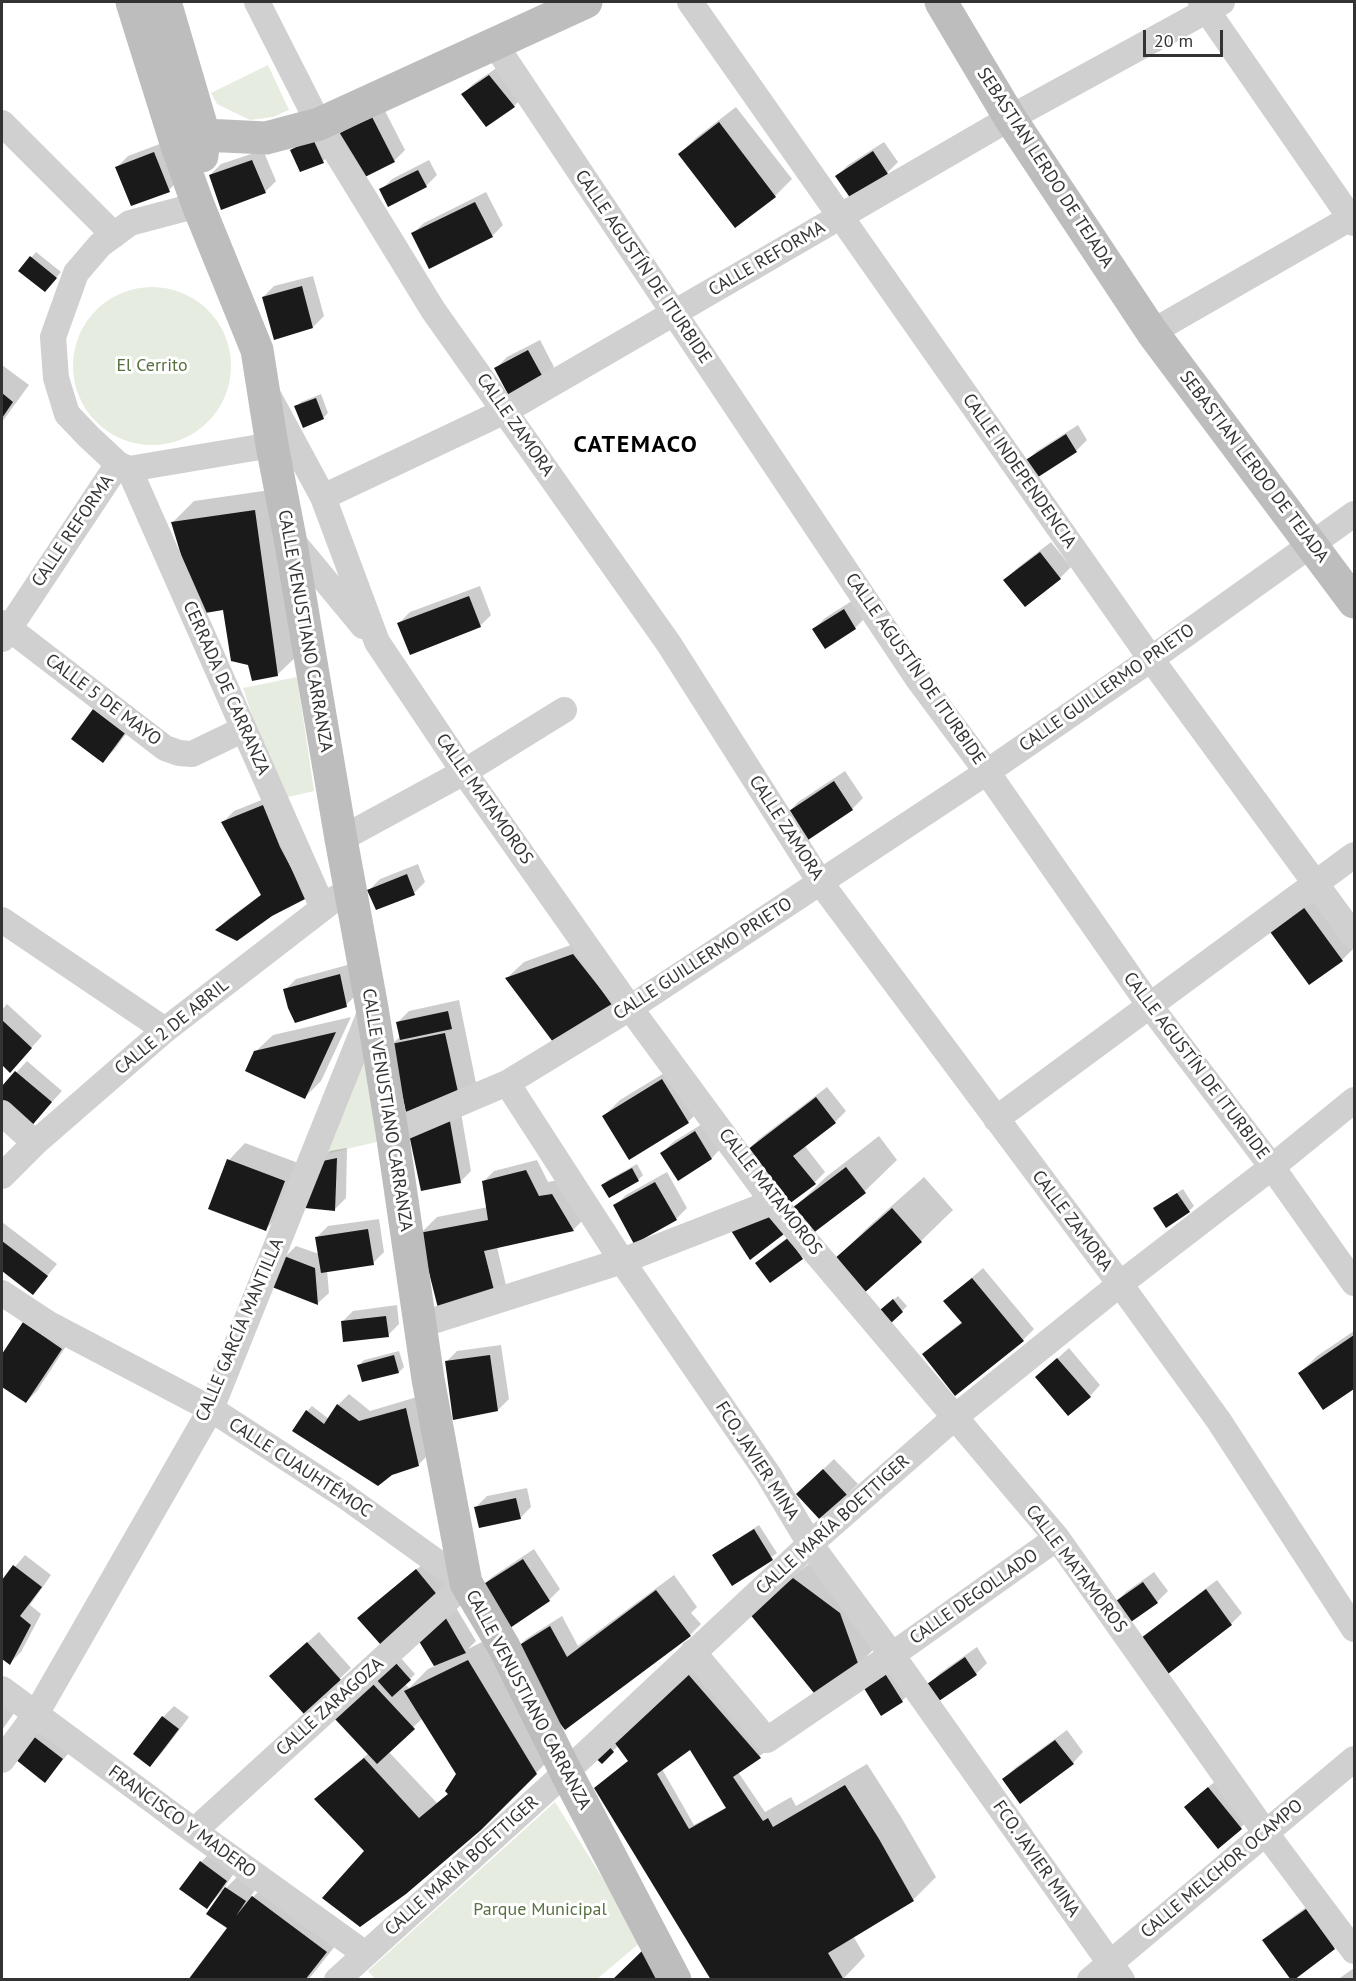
<!DOCTYPE html>
<meta charset="utf-8">
<style>
body{margin:0}
#map{position:relative;width:1356px;height:1981px;overflow:hidden;background:#fff;font-family:"PT Sans",sans-serif}
canvas{display:block}
.frame{position:absolute;inset:0;border:3px solid #333;pointer-events:none}
.scale{position:absolute;left:1143px;top:30px;width:80px;height:27px;box-sizing:border-box;border:3px solid #333;border-top:0;padding-left:8px;font-size:18px;line-height:21px;white-space:nowrap;color:#333;-webkit-text-stroke:4px #fff;paint-order:stroke}
</style>
<div id="map">
<canvas width="1356" height="1981"></canvas>
<div class="frame"></div>
<div class="scale">20 m</div>
</div>
<script>
const ctx = document.querySelector('canvas').getContext('2d');
ctx.lineJoin = 'round';
function fill(path, color) {
  ctx.fillStyle = color;
  ctx.fill(path, 'evenodd');
}
function shape(rows) {
  const path = new Path2D();
  for (const r of rows) {
    if (r.length === 3) {
      path.moveTo(r[0] + r[2], r[1]);
      path.arc(r[0], r[1], r[2], 0, 2 * Math.PI);
      continue;
    }
    path.moveTo(r[0], r[1]);
    for (let i = 2; i < r.length; i += 2) path.lineTo(r[i], r[i + 1]);
  }
  return path;
}
function stroke(path, color, width, dash) {
  ctx.strokeStyle = color;
  ctx.lineWidth = width;
  ctx.lineCap = dash ? 'butt' : 'round';
  ctx.setLineDash(dash || []);
  ctx.stroke(path);
}
function label(font, color, halo, rows, align = 'center') {
  ctx.font = font + ' "PT Sans",sans-serif';
  ctx.lineWidth = 6;
  ctx.setLineDash([]);
  ctx.textBaseline = 'middle';
  ctx.strokeStyle = halo;
  ctx.fillStyle = color;
  for (const [text, x, y, turn = 0] of rows) {
    ctx.save();
    ctx.translate(x, y);
    ctx.rotate((+turn || 0) * Math.PI / 180);
    ctx.textAlign = isNaN(turn) ? turn : align;
    if (halo) ctx.strokeText(text, 0, 0);
    ctx.fillText(text, 0, 0);
    ctx.restore();
  }
}
const green = shape([
 [268,65,289,110,273,117,250,120,217,104,211,93],
 [152,366,79],
 [297,677,314,791,280,799,243,688],
 [367,1050,385,1140,321,1155],
 [555,1802,642,1941,597,1979,376,1980,368,1971]
]);
const shadow = shape([
 [501,65,525,95,514,106,486,125,463,94,473,84],
 [383,107,405,150,394,161,340,134,351,123],
 [736,107,792,179,775,196,680,154,697,137],
 [318,135,328,156,323,161,292,150,297,145],
 [165,142,180,179,169,190,117,167,128,156],
 [884,142,898,162,887,173,837,176,848,165],
 [263,150,276,181,265,192,210,175,221,164],
 [429,160,437,175,426,186,381,190,392,179],
 [486,192,503,225,492,236,413,233,424,223],
 [36,252,61,272,50,285,21,270],
 [313,276,324,316,313,327,263,297,274,286],
 [540,340,554,367,543,378,496,368,507,357],
 [2,365,29,385,2,422],
 [321,394,328,413,323,418,296,407,301,402],
 [1078,425,1087,440,1076,451,1036,477,1026,462,1037,451],
 [277,489,300,653,277,675,250,663,225,608,172,523,194,501],
 [1051,542,1071,567,1060,578,1005,580,1016,569],
 [480,586,491,615,480,626,399,623,410,612],
 [855,599,866,617,855,628,825,647,814,629,825,618],
 [105,699,135,722,114,750,103,761,94,710],
 [845,771,863,798,852,809,788,813,798,802],
 [274,795,317,886,217,930,228,919,262,894,223,822,234,811],
 [418,864,425,882,414,893,369,890,380,879],
 [1313,895,1353,949,1342,960,1310,983,1270,929],
 [590,938,613,1005,507,978,524,962],
 [351,964,357,994,346,1005,285,990,296,979],
 [459,1000,476,1083,459,1099,392,1044,401,1036,398,1022,409,1011],
 [7,1004,42,1036,10,1071,2,1063,2,1010],
 [351,1017,321,1081,304,1098,255,1052,273,1035],
 [27,1061,62,1091,29,1127,2,1104,2,1088],
 [679,1064,705,1105,688,1122,630,1158,604,1116,620,1100],
 [827,1087,846,1111,835,1122,804,1145,825,1172,815,1182,748,1150,759,1139],
 [460,1107,471,1171,460,1182,410,1134],
 [707,1121,722,1147,712,1158,678,1179,662,1153,673,1142],
 [879,1136,897,1160,865,1191,812,1232,794,1208,826,1177],
 [245,1143,301,1164,282,1213,265,1230,210,1208,229,1160],
 [347,1148,346,1198,335,1209,319,1162,330,1151],
 [537,1160,548,1182,569,1178,590,1213,574,1229,497,1247,506,1285,495,1296,420,1234,437,1217,488,1207,483,1182,494,1171],
 [637,1164,643,1175,638,1180,603,1185,608,1180],
 [667,1172,687,1208,676,1219,615,1206,626,1195],
 [924,1177,953,1210,921,1241,835,1260,867,1228],
 [1183,1189,1194,1206,1189,1211,1160,1204],
 [379,1219,384,1252,373,1263,327,1270,329,1293,318,1303,274,1286,285,1257,296,1246,319,1254,317,1237,328,1226],
 [2,1222,57,1264,33,1293,2,1269],
 [799,1229,813,1246,802,1257,757,1263,768,1252],
 [983,1268,1034,1329,1023,1340,924,1354,935,1343,962,1322,945,1301],
 [898,1296,907,1306,902,1311,887,1305],
 [397,1305,399,1324,388,1335,342,1322,353,1311],
 [24,1323,72,1337,37,1391,26,1402,2,1385,2,1357],
 [1354,1331,1354,1387,1323,1407,1300,1373,1317,1356],
 [501,1345,509,1399,498,1410,446,1362,457,1351],
 [1069,1348,1100,1385,1090,1396,1037,1377],
 [399,1351,404,1367,399,1372,359,1365,364,1360],
 [349,1394,370,1411,417,1397,429,1454,418,1465,391,1474,378,1484,307,1411,312,1406,329,1419,338,1405],
 [834,1459,858,1484,821,1519,809,1483],
 [527,1488,531,1507,520,1518,476,1507,487,1496],
 [759,1525,777,1553,732,1584,719,1551],
 [534,1549,560,1589,549,1600,481,1587,492,1577],
 [25,1555,51,1575,30,1605,41,1614,21,1652,10,1663,2,1657,2,1582],
 [428,1560,449,1585,438,1595,370,1607],
 [811,1562,875,1648,858,1665,768,1597],
 [1154,1572,1168,1591,1157,1602,1115,1603,1126,1592],
 [674,1575,697,1607,691,1613,701,1624,690,1635,626,1683,515,1650,526,1639,562,1616,578,1646],
 [1217,1580,1242,1613,1231,1624,1143,1639,1154,1628],
 [455,1606,476,1641,468,1649,490,1638,558,1751,480,1829,366,1851,316,1799,333,1783,369,1753,336,1718,400,1657,415,1674,405,1684,409,1688,428,1669,435,1666,419,1638],
 [423,1718,458,1774,449,1793,437,1803,388,1751],
 [319,1632,351,1668,304,1712,282,1665],
 [977,1647,987,1663,976,1674,939,1699,929,1684,940,1673],
 [896,1662,913,1690,902,1701,864,1685],
 [693,1669,765,1752,738,1772,765,1812,791,1797,796,1806,867,1764,901,1817,936,1877,914,1899,853,1936,865,1956,842,1980,713,1980,630,1760,618,1746,602,1762,594,1755],
 [690,1748,727,1807,694,1825,662,1769],
 [2,1686,22,1702,2,1730],
 [174,1706,189,1717,161,1754,150,1765,135,1754,163,1717],
 [45,1726,73,1748,45,1781,34,1737],
 [1067,1730,1083,1752,1073,1763,1004,1779,1015,1768],
 [1220,1777,1252,1817,1219,1847,1186,1807],
 [212,1851,237,1869,223,1889,224,1890,237,1877,255,1890,251,1896,253,1897,275,1875,348,1930,308,1980,190,1980,233,1923,221,1892,207,1907,201,1862],
 [1317,1899,1345,1937,1334,1948,1292,1979,1264,1940,1275,1930],
 [1354,1968,1354,1980,1337,1980]
]);
const building = shape([
 [489,75,515,107,486,127,461,94],
 [372,117,395,162,361,179,338,134],
 [719,122,776,197,735,228,678,154],
 [313,139,324,163,300,172,290,150],
 [873,151,888,174,851,199,835,176],
 [154,152,170,192,131,206,115,167],
 [252,160,266,193,221,210,209,175],
 [418,170,427,187,388,207,379,189],
 [475,202,493,237,429,269,411,233],
 [30,256,57,278,45,292,18,271],
 [302,286,313,328,274,340,262,297],
 [528,350,544,379,510,398,494,368],
 [2,393,13,402,2,418],
 [316,398,324,419,303,428,294,406],
 [1066,434,1077,452,1035,479,1024,461],
 [255,510,278,676,252,681,248,665,231,661,223,610,199,614,171,522],
 [1040,552,1061,579,1025,607,1003,580],
 [469,596,481,627,410,655,397,623],
 [844,609,856,629,825,649,812,629],
 [93,709,125,733,103,763,71,739],
 [834,781,853,810,805,842,786,813],
 [263,805,280,847,307,898,272,916,237,941,215,930,261,895,221,822],
 [407,874,415,895,376,910,367,890],
 [1302,905,1343,961,1309,985,1268,929],
 [573,954,614,1006,553,1042,505,978],
 [340,974,347,1007,295,1023,288,1008,283,989],
 [448,1011,452,1029,400,1040,396,1022],
 [2,1020,32,1048,10,1073,2,1065],
 [336,1032,305,1099,245,1071,254,1051],
 [445,1033,460,1101,406,1112,391,1044],
 [15,1071,52,1102,29,1129,2,1106,2,1086],
 [662,1079,689,1123,629,1160,602,1116],
 [816,1097,836,1123,793,1156,816,1184,789,1204,747,1150],
 [449,1116,461,1183,421,1191,409,1134],
 [695,1131,712,1159,678,1181,660,1153],
 [337,1158,335,1211,305,1208,318,1162],
 [227,1159,285,1181,266,1231,208,1209],
 [846,1167,866,1193,812,1234,792,1208],
 [632,1168,639,1181,609,1198,601,1185],
 [526,1170,539,1196,552,1194,574,1231,484,1251,496,1298,439,1312,419,1233,488,1220,482,1181],
 [655,1182,677,1220,634,1244,613,1205],
 [1177,1193,1190,1212,1166,1228,1153,1208],
 [892,1208,922,1242,863,1294,833,1260],
 [765,1210,784,1234,750,1260,728,1226],
 [368,1229,374,1265,321,1273,315,1237],
 [788,1238,803,1259,770,1283,755,1263],
 [2,1241,48,1276,33,1295,2,1271],
 [284,1256,315,1268,318,1305,272,1287],
 [972,1278,1024,1341,955,1396,922,1354,962,1323,943,1301],
 [893,1299,903,1312,891,1323,880,1310],
 [386,1316,389,1337,343,1342,341,1321],
 [23,1322,62,1349,26,1403,2,1387,2,1354],
 [1354,1335,1354,1389,1323,1410,1298,1373],
 [394,1355,399,1373,362,1382,357,1365],
 [490,1355,498,1411,453,1420,445,1361],
 [1057,1358,1091,1397,1068,1416,1035,1377],
 [337,1404,359,1421,406,1408,419,1466,392,1475,378,1486,292,1431,306,1410,324,1424],
 [823,1469,848,1496,821,1521,796,1494],
 [516,1498,521,1519,479,1528,474,1507],
 [754,1529,773,1560,732,1586,712,1555],
 [523,1559,550,1601,507,1630,479,1587],
 [13,1565,42,1587,20,1616,31,1625,10,1665,2,1659,2,1580],
 [416,1569,439,1597,381,1645,357,1618],
 [793,1578,840,1613,859,1666,818,1698,749,1613],
 [1143,1582,1158,1603,1128,1624,1113,1603],
 [1206,1589,1232,1625,1168,1674,1141,1638],
 [656,1590,691,1636,565,1730,530,1684,513,1649,550,1626,567,1657],
 [444,1615,466,1653,434,1666,417,1638],
 [307,1642,341,1680,304,1714,269,1676],
 [965,1657,977,1675,939,1701,927,1684],
 [468,1660,537,1774,481,1830,406,1894,360,1927,322,1898,364,1851,314,1799,364,1758,419,1818,448,1794,445,1791,456,1774,404,1691],
 [394,1661,411,1680,392,1697,375,1678],
 [884,1672,903,1702,881,1716,862,1685],
 [687,1673,761,1758,733,1777,763,1821,768,1818,773,1827,845,1785,879,1839,914,1901,828,1953,844,1980,711,1980,594,1788,628,1761,612,1739],
 [690,1750,726,1808,689,1829,657,1774],
 [372,1683,415,1729,377,1764,334,1718],
 [162,1716,179,1729,150,1767,133,1754],
 [33,1736,63,1759,45,1783,15,1759],
 [1055,1740,1074,1764,1020,1804,1002,1779],
 [605,1742,614,1752,602,1764,592,1755],
 [1208,1787,1242,1829,1218,1849,1184,1807],
 [200,1861,227,1881,207,1909,179,1889],
 [225,1887,246,1901,236,1916,252,1896,327,1952,305,1980,188,1980,227,1928,206,1914],
 [1306,1909,1335,1949,1294,1980,1291,1980,1262,1940],
 [642,1951,659,1980,612,1980]
]);
const street = shape([
 [257,2,319,124,433,310,669,644,820,882,1120,1284,1219,1421,1354,1629],
 [690,2,1151,659,1354,936],
 [1201,2,1354,223],
 [494,43,918,679,987,772,1150,1006,1272,1167,1354,1283],
 [2,123,114,235],
 [198,205,130,223,100,245,76,273,53,337,56,378,67,414,89,437,118,464,129,469,272,445],
 [1152,332,1354,216],
 [270,399,323,497,377,642,464,772,630,1008,773,1202,1057,1538,1265,1832,1354,1951],
 [129,469,323,908],
 [323,497,505,411,1010,118,1222,2],
 [290,538,363,626],
 [2,623,165,748,179,753,192,754,244,729],
 [2,639,118,464],
 [341,839,464,772,564,710],
 [2,920,165,1030],
 [507,1083,622,1261,768,1474,810,1544,892,1655,1122,1980],
 [2,1113,35,1143],
 [996,1119,1354,855],
 [392,1132,507,1083,630,1008,987,772,1151,659,1354,514],
 [2,1176,35,1143,165,1030,336,898],
 [2,1293,49,1324,211,1409,342,1494,466,1583,194,1831],
 [420,1325,622,1261,773,1202],
 [693,1652,767,1740,892,1655,1057,1538],
 [2,1689,194,1831,364,1953],
 [2,1760,36,1714,211,1409,372,1008],
 [337,1980,566,1772,810,1544,955,1417,1120,1284,1272,1167,1354,1100],
 [1090,1980,1354,1759]
]);
const secondary = shape([
 [132,2,178,149,198,205,257,350,272,445,290,538,341,839,372,1008,392,1132,428,1379,466,1583,504,1647,566,1772,675,1980],
 [165,2,204,135,202,156],
 [941,2,1010,118,1152,332,1354,602],
 [204,135,266,138,319,124,586,2]
]);
const streetNames = [
 ["SEBASTIAN LERDO DE TEJADA",1045,168,57],
 ["CALLE REFORMA",767,259,-30],
 ["CALLE AGUSTÍN DE ITURBIDE",643,267,56],
 ["CALLE ZAMORA",515,425,55],
 ["SEBASTIAN LERDO DE TEJADA",1254,467,53],
 ["CALLE INDEPENDENCIA",1019,471,55],
 ["CALLE REFORMA",73,531,-56],
 ["CALLE VENUSTIANO CARRANZA",305,631,80],
 ["CALLE AGUSTÍN DE ITURBIDE",915,669,55],
 ["CERRADA DE CARRANZA",226,688,66],
 ["CALLE GUILLERMO PRIETO",1107,688,-35],
 ["CALLE 5 DE MAYO",103,700,37],
 ["CALLE MATAMOROS",484,799,55],
 ["CALLE ZAMORA",786,828,57],
 ["CALLE GUILLERMO PRIETO",703,959,-33],
 ["CALLE 2 DE ABRIL",172,1027,-39],
 ["CALLE AGUSTÍN DE ITURBIDE",1196,1066,53],
 ["CALLE VENUSTIANO CARRANZA",387,1110,81],
 ["CALLE MATAMOROS",770,1192,52],
 ["CALLE ZAMORA",1072,1221,53],
 ["CALLE GARCÍA MANTILLA",240,1330,-67],
 ["FCO. JAVIER MINA",757,1461,57],
 ["CALLE CUAUHTÉMOC",300,1468,33],
 ["CALLE MARÍA BOETTIGER",833,1525,-42],
 ["CALLE MATAMOROS",1076,1569,53],
 ["CALLE DEGOLLADO",974,1597,-35],
 ["CALLE VENUSTIANO CARRANZA",528,1700,62],
 ["CALLE ZARAGOZA",330,1707,-42],
 ["FRANCISCO Y MADERO",182,1822,36],
 ["FCO. JAVIER MINA",1036,1859,55],
 ["CALLE MARÍA BOETTIGER",462,1866,-42],
 ["CALLE MELCHOR OCAMPO",1222,1869,-40]
];
const parkNames = [
 ["El Cerrito",152,366],
 ["Parque Municipal",540,1910]
];
const districtNames = [
 ["CATEMACO",636,445]
];
fill(green, '#e6ecdf');
fill(shadow, '#0003');
fill(building, '#1a1a1a');
stroke(street, '#d0d0d0', 26);
stroke(secondary, '#bdbdbd', 33);
label('18px', '#333', '#fff', streetNames);
label('18px', '#56703f', '#fff', parkNames);
ctx.letterSpacing = '1.5px';
label('bold 24px', '#000', '#fff', districtNames);
ctx.letterSpacing = '0px';
</script>
